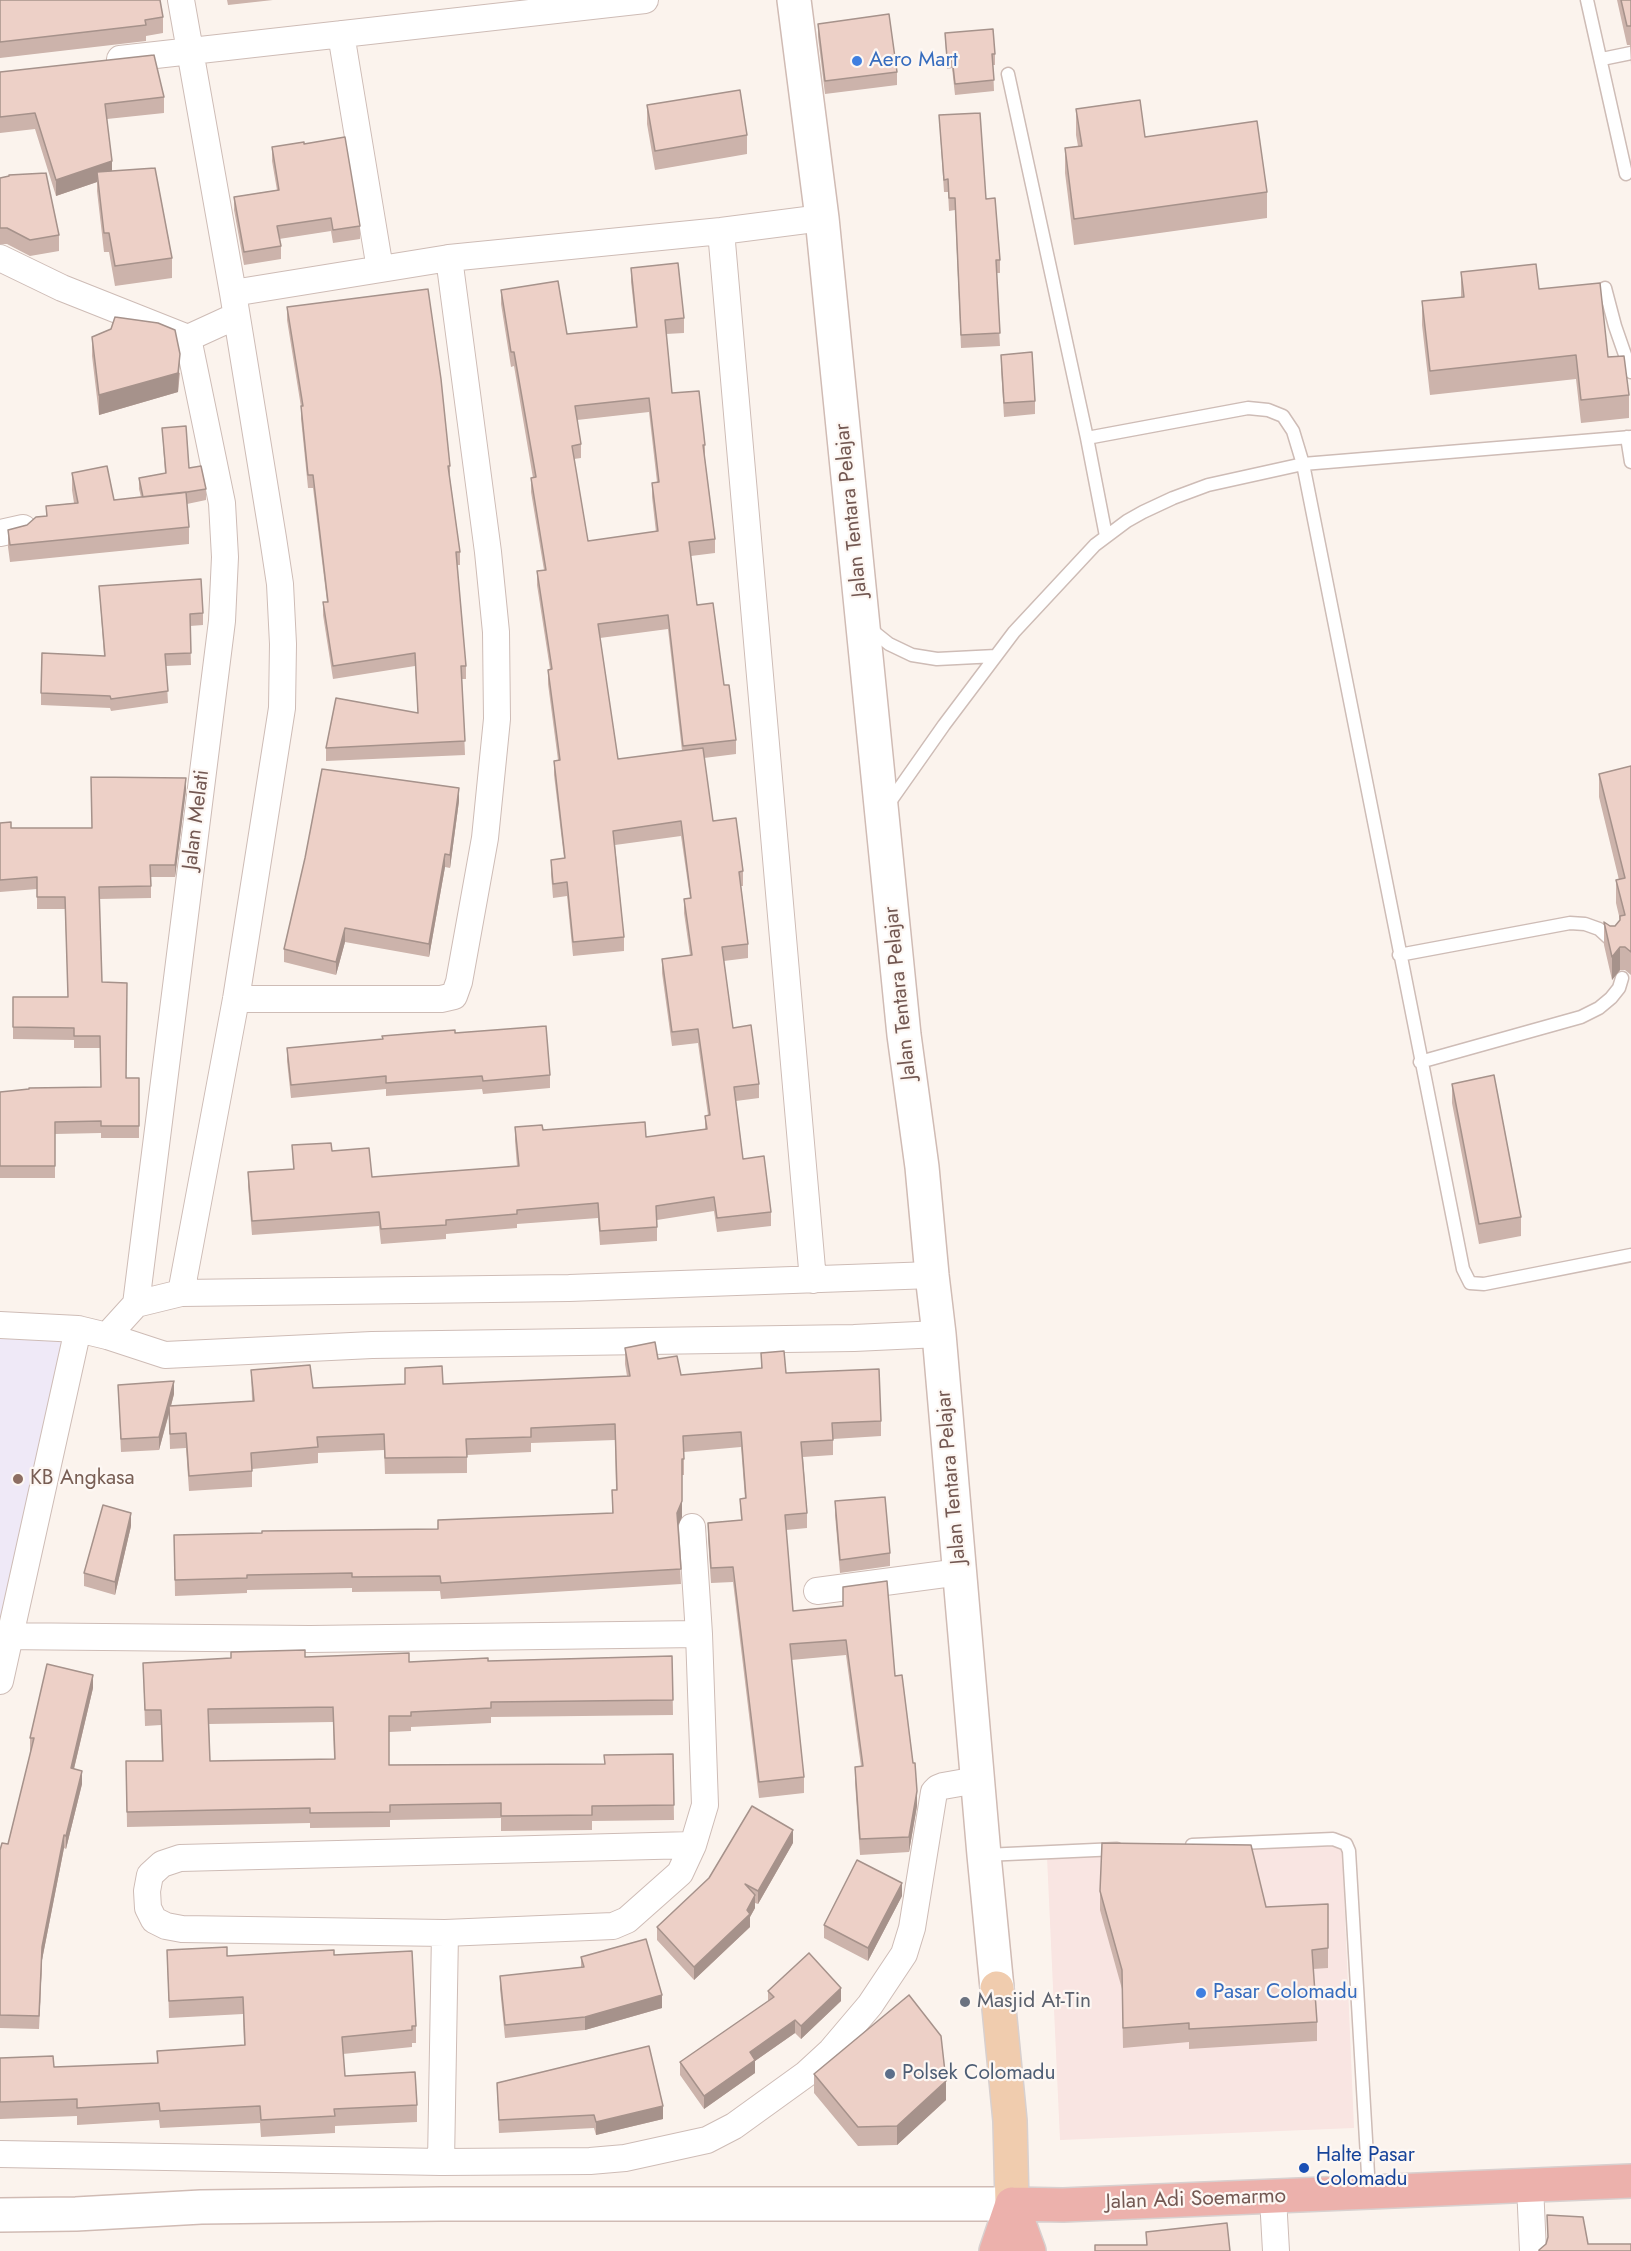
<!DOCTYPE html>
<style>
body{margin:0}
canvas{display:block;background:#fbf3ed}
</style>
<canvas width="1631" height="2251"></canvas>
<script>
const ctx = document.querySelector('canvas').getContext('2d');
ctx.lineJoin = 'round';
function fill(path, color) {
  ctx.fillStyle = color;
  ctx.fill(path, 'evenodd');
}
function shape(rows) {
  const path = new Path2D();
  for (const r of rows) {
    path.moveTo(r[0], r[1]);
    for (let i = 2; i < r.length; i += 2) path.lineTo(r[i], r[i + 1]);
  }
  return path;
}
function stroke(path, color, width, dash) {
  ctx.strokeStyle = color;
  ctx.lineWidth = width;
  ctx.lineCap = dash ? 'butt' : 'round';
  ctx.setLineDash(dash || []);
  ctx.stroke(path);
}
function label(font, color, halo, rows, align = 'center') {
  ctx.font = font + ' Jost,sans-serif';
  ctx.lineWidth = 4.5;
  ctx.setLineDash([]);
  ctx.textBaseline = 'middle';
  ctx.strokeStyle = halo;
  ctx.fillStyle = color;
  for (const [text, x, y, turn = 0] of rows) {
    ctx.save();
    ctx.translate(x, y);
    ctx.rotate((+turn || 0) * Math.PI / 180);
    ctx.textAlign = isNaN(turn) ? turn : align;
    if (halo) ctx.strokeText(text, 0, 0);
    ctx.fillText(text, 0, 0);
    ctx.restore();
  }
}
const commercial = shape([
 [1342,1846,1354,2128,1060,2140,1047,1857]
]);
const education = shape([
 [0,1333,68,1334,0,1625]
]);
const lane = shape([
 [1587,0,1626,174],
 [1602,59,1631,53],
 [1008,74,1087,438,1106,536],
 [1605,288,1615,326,1631,372],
 [1627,437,1631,462],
 [1087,438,1248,408,1268,410,1283,416,1293,431,1303,464,1463,1269,1470,1283,1484,1284,1631,1255],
 [869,628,889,644,912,655,937,659,996,656],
 [887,806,944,725,1014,632,1095,545,1127,521,1143,512,1173,498,1208,485,1303,464,1631,437],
 [1399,955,1570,923,1585,924,1599,929,1612,941],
 [1420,1062,1581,1017,1599,1008,1611,998,1619,988,1622,978],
 [1192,1845,1333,1839,1346,1844,1349,1851,1369,2191],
 [985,1855,1117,1849]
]);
const street = shape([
 [181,0,233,293,273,538,280,584,283,644,282,708,236,999,181,1293],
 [341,34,380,269],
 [120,59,645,0],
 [721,231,813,1280],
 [0,258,62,288,188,338,236,316],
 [233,293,449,258,721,231,822,218],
 [0,533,23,528],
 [236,999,441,999,454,996,459,982,485,838,497,719,496,632,488,552,449,258],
 [136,1304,222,621,225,557,222,503,188,338],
 [0,1325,78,1329,107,1336,165,1355,372,1345,854,1338,939,1334],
 [107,1336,136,1304,181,1293,569,1288,932,1275],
 [692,1527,699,1634],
 [817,1591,960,1572],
 [0,1636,310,1639,699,1634,705,1805,693,1845,680,1873,627,1920,613,1926,445,1933,182,1929,166,1926,154,1920,148,1908,147,1891,150,1875,162,1864,180,1858,693,1845],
 [0,1681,78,1329],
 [0,2154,441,2162,590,2161,625,2158,707,2140,734,2126,806,2074,831,2051,870,2005,904,1954,912,1928,934,1792,938,1788,943,1786,977,1780],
 [441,2162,445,1933],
 [1530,2186,1533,2251],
 [1273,2198,1276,2251]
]);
const secondary = shape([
 [794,0,822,218,904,1035,922,1167,932,1275,939,1334,984,1855,997,1988],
 [0,2215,76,2214,201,2207,441,2204,1012,2204]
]);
const primary = shape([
 [997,1988,1010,2121,1012,2204]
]);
const highway = shape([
 [1012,2204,1063,2205,1631,2181],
 [1012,2204,1029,2251],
 [996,2251,1012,2204]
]);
const wall = shape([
 [0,0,163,17,163,33,146,36,146,41,0,58],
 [227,0,273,0,228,5],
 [1617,0,1631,0,1631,65,1630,45,1627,45],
 [818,24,897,72,897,85,825,94,818,37],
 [945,33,995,54,995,65,993,65,994,91,955,95,952,68,947,69],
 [0,72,164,97,164,113,107,119,112,171,172,258,172,278,115,286,109,252,104,252,97,191,97,182,56,196,35,129,0,133],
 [647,105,747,135,747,154,655,170,647,124],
 [1076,109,1267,192,1267,218,1074,245,1065,173,1065,148,1078,146,1076,135],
 [939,115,986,199,1000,260,1000,273,996,273,1000,346,961,348,955,210,949,211,948,192,944,192],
 [304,144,360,226,360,239,333,243,331,231,279,239,281,246,281,259,244,265,234,210,234,197,277,190,272,161,272,147],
 [0,178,59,235,59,251,30,256,7,244,0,244],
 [631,268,684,318,684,333,666,334,672,393,705,445,705,459,715,539,715,553,691,556,697,605,724,685,736,740,736,754,704,758,713,821,743,871,743,886,741,886,748,944,748,958,724,961,733,1028,759,1084,759,1098,736,1101,743,1159,771,1212,771,1226,717,1232,714,1211,657,1220,657,1241,600,1245,598,1218,517,1224,517,1228,446,1234,446,1239,381,1244,379,1226,252,1235,248,1186,248,1172,293,1169,292,1145,332,1151,372,1177,517,1166,515,1141,515,1127,646,1137,705,1129,705,1116,708,1115,698,1043,672,1046,662,973,662,959,690,955,684,913,684,899,690,898,681,836,615,845,624,937,624,951,573,956,567,896,553,898,551,874,551,860,564,858,554,775,554,761,558,760,548,684,548,670,550,669,537,585,537,571,544,570,531,492,531,478,533,478,514,366,511,367,501,304,501,290,567,334,636,327,631,282],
 [649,412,657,482,652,483,652,497,656,532,588,541,574,459,581,458,581,444,577,420],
 [668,629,682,751,618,759,600,638],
 [1461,272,1539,289,1608,357,1629,395,1629,418,1581,423,1576,379,1430,395,1422,325,1422,301,1461,297],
 [287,307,450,466,450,479,460,552,460,565,457,565,466,666,466,679,462,679,465,755,326,761,326,748,418,713,415,666,333,679,323,615,323,602,327,602,313,488,308,488,301,419,301,407,287,320],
 [92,337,180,373,178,392,99,415,92,356],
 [1001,355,1035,401,1035,414,1004,417,1001,368],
 [162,428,189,468,206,489,206,500,187,504,189,527,189,544,10,562,8,547,8,530,27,525,46,516,46,506,74,503,72,490,72,473,114,500,141,497,139,489,139,478,165,473],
 [99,586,203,613,203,625,190,626,191,665,166,666,168,703,111,711,110,708,41,705,41,693,104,656],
 [1631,766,1631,975,1625,970,1620,970,1612,980,1604,945,1604,922,1610,926,1615,926,1620,920,1616,903,1616,880,1619,880,1599,797,1599,774],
 [186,790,175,877,151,877,151,898,99,899,102,982,127,1078,139,1078,139,1138,101,1138,101,1133,55,1134,55,1178,0,1178,0,1092,101,1087,100,1048,74,1048,74,1040,13,1039,13,997,68,997,65,909,37,909,37,889,0,892,0,823,11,828,92,828],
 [459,801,450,868,445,867,429,957,345,942,336,975,284,962,284,949],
 [455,1033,550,1075,550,1088,483,1094,482,1089,386,1096,386,1089,291,1098,287,1061,287,1048],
 [1452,1084,1521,1217,1521,1236,1479,1244,1452,1103],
 [625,1348,658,1359,681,1375,761,1368,761,1353,786,1373,881,1421,881,1436,833,1439,833,1455,803,1457,807,1513,807,1528,786,1530,793,1611,843,1606,895,1676,917,1806,909,1852,860,1855,855,1782,855,1767,861,1766,846,1655,791,1660,804,1777,804,1793,759,1798,733,1582,711,1583,708,1538,708,1523,741,1520,740,1499,745,1499,741,1447,684,1452,684,1475,682,1475,682,1517,678,1526,681,1584,441,1599,440,1591,352,1592,352,1588,247,1590,247,1593,175,1596,174,1535,438,1529,612,1513,616,1490,615,1440,531,1443,531,1452,467,1455,467,1473,385,1474,384,1450,318,1453,318,1463,252,1469,252,1487,189,1491,186,1448,170,1449,169,1414,159,1450,121,1452,118,1385,174,1394,171,1406,252,1401,251,1370,313,1388,443,1384,627,1376,625,1364],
 [835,1501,890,1553,890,1566,840,1573,835,1515],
 [131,1526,115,1595,84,1586,84,1573],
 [672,1656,673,1715,491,1717,491,1723,411,1727,411,1731,389,1732,389,1765,604,1764,673,1754,674,1820,592,1821,592,1830,501,1831,501,1818,390,1820,390,1827,310,1828,310,1823,127,1827,126,1761,162,1761,161,1725,145,1726,143,1663,305,1657,409,1662,488,1661],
 [333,1722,334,1759,210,1761,209,1724],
 [93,1688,74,1769,82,1784,66,1849,64,1848,42,1960,39,2029,0,2028,0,1850,8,1844,31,1751,30,1751,30,1738],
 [793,1843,758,1904,755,1903,755,1908,750,1917,750,1927,694,1980,657,1940,657,1927],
 [1100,1891,1266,1907,1328,1904,1328,1968,1313,1969,1317,2022,1317,2041,1189,2049,1189,2042,1123,2048,1122,1989,1100,1910],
 [902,1896,868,1961,824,1938,824,1925],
 [167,1950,227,1956,334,1955,416,2026,416,2043,412,2043,412,2047,343,2054,345,2076,417,2105,417,2122,335,2126,335,2133,261,2137,260,2123,160,2128,159,2120,77,2125,77,2116,0,2119,0,2058,54,2067,157,2063,157,2051,244,2045,243,2014,169,2018],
 [581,1957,662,2008,585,2030,505,2038,500,1989,500,1976,581,1967],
 [768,1991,841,2001,801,2039,795,2033,755,2061,755,2073,704,2109,680,2075,680,2062,768,2001],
 [814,2074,946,2100,897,2145,858,2146,814,2093],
 [497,2083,663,2119,596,2135,594,2128,499,2133]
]);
const shadedWall = shape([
 [112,161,112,177,97,172,97,182,56,196,56,180],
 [180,354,178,392,99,415,99,395],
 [186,778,186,790,175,877,175,865],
 [459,788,459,801,450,868,450,855],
 [445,854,445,867,429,957,429,944],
 [345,928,345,942,336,975,336,962],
 [1620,947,1620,970,1612,980,1612,957],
 [174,1381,174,1394,159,1450,159,1437],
 [682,1459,682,1517,677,1528,677,1513],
 [131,1513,131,1526,115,1595,115,1582],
 [93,1675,93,1688,71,1781,71,1768],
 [82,1771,82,1784,66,1849,66,1836],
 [917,1791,917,1806,909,1852,909,1837],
 [793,1830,793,1843,758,1904,758,1891],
 [64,1835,64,1848,42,1960,39,2029,42,1947],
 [902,1883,902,1896,868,1961,868,1948],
 [755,1895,755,1908,750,1917,750,1927,694,1980,694,1967,747,1910],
 [841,1988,841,2001,801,2039,801,2026],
 [662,1995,662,2008,585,2030,585,2017],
 [795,2020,795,2033,755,2061,755,2073,704,2109,704,2096,750,2052],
 [946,2081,946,2100,897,2145,897,2126],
 [663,2106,663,2119,596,2135,596,2122]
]);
const building = shape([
 [0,0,160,0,163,17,145,20,146,25,0,42,0,0],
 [1621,0,1631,0,1631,26,1627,26,1621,0],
 [889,14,897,72,825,81,818,24,889,14],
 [993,29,995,54,992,54,994,80,955,84,952,57,947,58,945,33,993,29],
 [154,55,164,97,105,104,112,161,56,180,35,113,0,117,0,72,154,55],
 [740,90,747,135,655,151,647,105,740,90],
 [1140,100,1145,137,1257,121,1267,192,1074,219,1065,148,1082,146,1076,109,1140,100],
 [980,113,986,199,995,198,1000,260,996,260,1000,333,961,335,955,198,949,198,948,179,944,180,939,115,980,113],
 [345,137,360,226,333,230,331,218,277,226,281,246,244,252,234,197,279,190,272,147,304,142,304,144,345,137],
 [155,168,172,258,115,266,109,233,104,233,97,172,155,168],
 [46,173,59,235,30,240,7,228,0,228,0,178,9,176,9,175,46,173],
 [678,263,684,318,665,320,672,393,699,391,705,445,703,445,715,539,689,542,697,605,713,603,724,685,729,685,736,740,683,746,668,615,598,624,618,759,703,748,713,821,736,818,743,871,739,872,748,944,722,947,733,1028,751,1025,759,1084,734,1087,743,1159,764,1156,771,1212,717,1218,714,1197,656,1206,657,1227,600,1231,598,1203,517,1210,517,1214,446,1220,446,1225,381,1229,379,1212,252,1221,248,1172,294,1169,292,1145,331,1143,332,1151,369,1148,372,1177,519,1166,515,1127,542,1125,543,1130,645,1122,646,1137,707,1129,705,1116,710,1115,698,1029,672,1032,662,959,692,955,684,899,691,898,681,821,613,831,624,937,573,942,567,882,553,884,551,860,565,858,554,761,560,760,548,670,552,669,537,571,546,570,531,478,536,477,514,352,511,352,501,290,558,281,567,334,637,327,631,268,678,263],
 [649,398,659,482,652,483,658,531,588,541,572,446,581,444,575,406,649,398],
 [1536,264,1539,289,1600,283,1608,357,1624,356,1629,395,1581,400,1576,355,1430,371,1422,301,1464,297,1461,272,1536,264],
 [428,289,441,379,450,466,448,466,460,552,456,552,466,666,461,666,465,741,326,748,336,698,418,713,415,653,333,666,323,602,328,602,313,475,308,475,301,406,303,406,287,307,428,289],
 [115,317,158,323,175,330,180,354,178,373,99,395,92,337,111,329,115,317],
 [1032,352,1035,401,1004,403,1001,355,1032,352],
 [186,426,189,468,201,466,206,489,181,493,143,497,139,478,166,473,162,428,186,426],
 [107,466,114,500,186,492,189,527,10,545,8,530,27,525,36,517,47,516,46,506,78,503,72,473,107,466],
 [201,579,203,613,190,614,191,653,165,654,168,691,111,699,110,696,41,693,42,653,105,656,99,586,201,579],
 [1631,766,1631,952,1625,947,1620,947,1612,957,1604,922,1610,926,1615,926,1620,920,1620,916,1625,915,1616,880,1625,878,1599,774,1631,766],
 [322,769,459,788,450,855,445,854,429,944,345,928,336,962,284,949,305,858,322,769],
 [91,777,186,778,175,865,150,865,151,886,99,887,102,982,127,983,126,1078,139,1078,139,1126,101,1126,101,1121,55,1122,55,1166,0,1166,0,1092,29,1089,29,1088,101,1087,100,1036,74,1036,74,1028,13,1027,13,997,68,997,65,897,37,897,37,877,0,880,0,823,11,822,11,828,92,828,91,777],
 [546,1026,550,1075,483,1081,482,1076,386,1083,386,1076,291,1085,287,1048,383,1039,382,1036,455,1030,455,1033,546,1026],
 [1494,1075,1521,1217,1479,1224,1452,1084,1494,1075],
 [655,1342,658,1359,677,1356,681,1375,762,1368,761,1353,784,1351,786,1373,879,1369,881,1421,832,1423,833,1440,801,1442,807,1513,785,1515,793,1611,843,1606,843,1587,887,1581,895,1676,902,1675,913,1763,915,1763,917,1791,909,1837,860,1839,855,1767,863,1766,846,1640,790,1644,804,1777,759,1782,733,1567,711,1568,708,1523,742,1520,740,1499,746,1498,741,1432,683,1436,684,1459,682,1459,682,1501,677,1513,681,1569,441,1583,440,1576,352,1577,352,1573,247,1575,247,1578,175,1580,174,1535,262,1533,262,1531,438,1529,438,1520,613,1513,612,1490,617,1490,615,1424,531,1428,531,1437,466,1439,467,1457,385,1458,384,1434,317,1437,318,1447,251,1453,252,1471,189,1476,186,1433,170,1434,169,1406,254,1401,251,1370,310,1365,313,1388,405,1384,405,1368,442,1366,443,1384,630,1376,625,1348,655,1342],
 [174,1381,159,1437,121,1439,118,1385,174,1381],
 [885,1497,890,1553,840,1560,835,1501,885,1497],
 [103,1505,131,1513,115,1582,84,1573,103,1505],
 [305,1650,305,1657,409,1653,409,1662,488,1658,488,1661,672,1656,673,1700,491,1702,491,1708,411,1712,411,1716,389,1716,389,1765,605,1764,604,1755,673,1754,674,1805,592,1806,592,1815,501,1816,501,1803,390,1805,390,1812,310,1813,310,1808,127,1812,126,1761,163,1761,161,1710,145,1710,143,1663,231,1658,231,1652,305,1650],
 [333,1707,335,1759,210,1761,208,1709,333,1707],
 [47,1664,93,1675,71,1768,82,1771,66,1836,64,1835,42,1947,39,2016,0,2015,0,1850,2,1843,8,1844,34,1738,30,1738,47,1664],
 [752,1806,793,1830,758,1891,745,1884,755,1895,747,1910,750,1914,694,1967,657,1927,709,1878,752,1806],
 [1102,1843,1251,1845,1266,1907,1328,1904,1328,1948,1312,1950,1317,2022,1189,2029,1189,2023,1123,2028,1122,1970,1100,1891,1102,1843],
 [857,1860,902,1883,868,1948,824,1925,857,1860],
 [646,1939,662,1995,585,2017,505,2025,500,1976,584,1967,581,1957,646,1939],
 [227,1947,227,1956,334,1950,334,1955,412,1951,416,2026,412,2026,412,2030,342,2037,345,2076,415,2072,417,2105,334,2109,335,2116,261,2120,260,2106,160,2111,159,2103,77,2108,77,2099,0,2102,0,2058,53,2056,54,2067,158,2063,157,2051,245,2045,243,1997,169,2001,167,1950,227,1947],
 [809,1953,841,1988,801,2026,795,2020,750,2052,755,2060,704,2096,680,2062,774,1997,768,1991,809,1953],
 [909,1995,941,2036,946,2081,897,2126,858,2127,814,2074,909,1995],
 [649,2046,663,2106,596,2122,594,2115,499,2120,497,2083,649,2046],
 [1547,2215,1583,2217,1588,2244,1631,2244,1631,2251,1539,2251,1539,2250,1546,2244,1548,2237,1547,2215],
 [1227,2223,1230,2251,1095,2251,1095,2245,1147,2245,1146,2232,1227,2223]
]);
const markers = [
 [857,61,6,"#3f7fe0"],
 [18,1479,6,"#8d6e63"],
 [1201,1993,6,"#3f7fe0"],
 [965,2002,6,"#6b7280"],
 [890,2074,6,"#5c6f8a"],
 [1304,2168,6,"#1a4fb4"]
];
const shopNames = [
 ["Aero Mart",869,61],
 ["Pasar Colomadu",1213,1993]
];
const streetNames = [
 ["Jalan Tentara Pelajar",852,510,-96],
 ["Jalan Melati",197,820,-83],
 ["Jalan Tentara Pelajar",901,993,-96],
 ["Jalan Tentara Pelajar",952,1477,-95],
 ["Jalan Adi Soemarmo",1196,2200,-2]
];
const educationNames = [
 ["KB Angkasa",30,1479]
];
const worshipNames = [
 ["Masjid At-Tin",977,2002]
];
const serviceNames = [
 ["Polsek Colomadu",902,2074]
];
const transitNames = [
 ["Halte Pasar",1316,2156],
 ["Colomadu",1316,2180]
];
fill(commercial, '#f9e5e2');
fill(education, '#efe9f7');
stroke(lane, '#cebcb6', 15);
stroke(street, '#cebcb6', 28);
stroke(secondary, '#d0bbb4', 36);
stroke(primary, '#d8d0cf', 36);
stroke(highway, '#d8d0cf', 36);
stroke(lane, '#fff', 12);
stroke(street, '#fff', 26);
stroke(secondary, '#fff', 33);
stroke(primary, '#f0ccae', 33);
stroke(highway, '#ecb1ac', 33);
fill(wall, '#ccb3ab');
fill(shadedWall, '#a6928b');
fill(building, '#edd0c7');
stroke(building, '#a6928b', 1.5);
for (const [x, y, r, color] of markers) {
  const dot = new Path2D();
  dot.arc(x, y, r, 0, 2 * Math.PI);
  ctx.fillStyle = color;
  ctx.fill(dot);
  stroke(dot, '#fdf7f3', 2);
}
label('21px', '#366cbe', '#fdf7f3', shopNames, 'left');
label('21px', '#735852', '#fdf7f3', streetNames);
label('21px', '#785e54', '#fdf7f3', educationNames, 'left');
label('21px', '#5b616d', '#fdf7f3', worshipNames, 'left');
label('21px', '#4e5e75', '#fdf7f3', serviceNames, 'left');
label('21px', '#164399', '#fdf7f3', transitNames, 'left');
</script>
